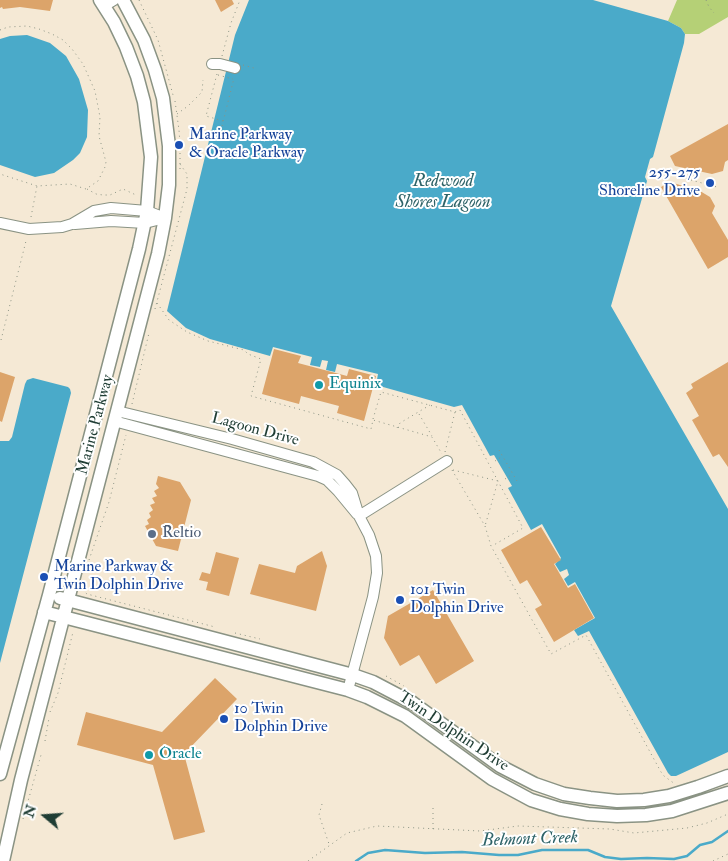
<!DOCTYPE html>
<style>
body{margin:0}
#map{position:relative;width:728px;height:861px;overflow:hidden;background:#f5e9d5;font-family:"IM FELL Double Pica",serif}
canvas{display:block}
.north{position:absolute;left:20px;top:791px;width:50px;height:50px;-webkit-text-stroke:4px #fff;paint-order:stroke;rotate:288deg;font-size:14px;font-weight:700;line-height:20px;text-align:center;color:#1f3d34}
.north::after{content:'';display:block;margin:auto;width:18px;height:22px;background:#1f3d34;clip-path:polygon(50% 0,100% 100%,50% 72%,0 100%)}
</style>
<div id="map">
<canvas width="728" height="861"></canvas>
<div class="north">N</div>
</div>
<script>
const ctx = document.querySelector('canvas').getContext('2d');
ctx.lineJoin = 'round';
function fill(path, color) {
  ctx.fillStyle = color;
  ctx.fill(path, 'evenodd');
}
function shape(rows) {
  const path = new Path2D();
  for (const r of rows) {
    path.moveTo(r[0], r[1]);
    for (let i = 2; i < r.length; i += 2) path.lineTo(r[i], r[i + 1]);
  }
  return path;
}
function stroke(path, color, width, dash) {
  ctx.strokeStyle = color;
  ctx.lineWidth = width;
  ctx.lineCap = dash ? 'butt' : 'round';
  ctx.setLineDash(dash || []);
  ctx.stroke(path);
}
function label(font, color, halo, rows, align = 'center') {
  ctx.font = font + ' "IM FELL Double Pica",serif';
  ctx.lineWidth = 4;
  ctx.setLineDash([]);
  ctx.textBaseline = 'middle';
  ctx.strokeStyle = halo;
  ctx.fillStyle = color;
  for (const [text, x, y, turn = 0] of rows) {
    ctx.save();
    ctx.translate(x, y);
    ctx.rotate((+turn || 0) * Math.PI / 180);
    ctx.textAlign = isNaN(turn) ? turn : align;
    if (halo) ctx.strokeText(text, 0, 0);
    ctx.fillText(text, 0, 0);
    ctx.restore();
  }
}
const green = shape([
 [677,0,728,0,728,17,699,34,685,34,681,28,668,21]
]);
const water = shape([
 [249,0,593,0,668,21,681,28,685,34,684,43,653,157,650,159,645,177,647,181,611,306,728,509,728,752,676,776,671,776,668,773,589,631,578,636,574,630,595,618,575,582,568,586,564,579,569,575,567,569,560,572,555,564,561,558,542,524,531,530,508,488,512,486,494,455,490,456,462,405,454,407,376,385,378,374,337,364,335,372,326,370,328,361,322,360,320,367,310,365,312,357,273,347,270,356,210,339,186,328,167,311,235,35],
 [27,35,50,43,66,56,79,79,88,110,87,137,80,153,73,160,54,173,35,177,0,165,0,39,10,36],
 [33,378,68,387,70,389,71,393,0,663,0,441,9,441,12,437,25,384,27,380]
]);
const stream = shape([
 [356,861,368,853,385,850,425,853,462,852,499,855,518,855,542,850,588,850,605,857,621,859,647,858,674,859,687,856,700,845,712,842,728,831]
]);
const building = shape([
 [0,0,53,0,50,11,20,7,3,9,2,7,0,8],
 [215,0,232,0,234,4,221,12],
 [728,124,728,160,725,162,723,171,712,174,675,166,670,156],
 [670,182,700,191,710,197,715,206,712,213,728,240,728,257,708,269,661,187],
 [274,349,301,356,298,363,347,376,349,369,376,376,364,421,337,413,339,406,301,396,299,404,262,394],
 [728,362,728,467,719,454,713,457,692,420,699,416,686,393,693,388,691,384],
 [0,372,15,377,2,422,0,421],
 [158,476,180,482,191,500,178,551,156,546,145,526,149,524,147,520,151,517,149,513,153,510,150,505,155,503,152,498,157,496,154,491,159,488,156,484],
 [541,527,561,560,554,564,568,588,575,584,594,618,554,642,535,609,542,605,527,580,520,584,501,550],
 [322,551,327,566,316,611,250,594,259,564,295,573,297,566],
 [216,552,239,558,229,596,206,590,208,582,199,580,202,572,210,574],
 [433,590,474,661,436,684,419,655,400,666,384,638,388,616],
 [215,678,237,699,184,754,205,832,174,840,153,765,77,745,86,712,162,732]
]);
const path = shape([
 [139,0,158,40,173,95],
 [706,0,709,7,714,13],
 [0,30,8,27,27,26,39,29,52,34,63,40,72,49,83,64,95,91,100,117,99,136,106,162,105,167,98,181,86,189,70,184,37,186,0,174],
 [222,56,231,23,240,0],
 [243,65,254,68],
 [217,74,206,116,223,121],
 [218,75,233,79],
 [175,101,179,130,180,144],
 [177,114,188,106,202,92,203,80],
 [222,126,234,78],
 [180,169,180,153],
 [657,171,717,187],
 [87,189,96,194,103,195,110,195,123,189,136,195],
 [31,217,37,186],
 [157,303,169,320,187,332,208,341,244,350,248,354,261,359,251,396,371,429,373,420,432,437,442,454],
 [155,309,187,189,187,174,180,164],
 [1,340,26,241],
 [132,404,149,333],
 [419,414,432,436],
 [373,419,381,392,455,412,460,410,523,528,492,546],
 [397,428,400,423,430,405],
 [499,450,517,481],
 [445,452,455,412],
 [495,461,503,456],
 [452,470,485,526,491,546,551,654,586,635,661,772,664,776,675,784],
 [453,470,498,481,485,526],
 [505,479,513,474],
 [89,560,109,502,126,435],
 [82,590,87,594,215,627],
 [235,633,260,639],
 [386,676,404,686],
 [50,712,58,693,73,632],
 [45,741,49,718],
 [322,804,319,815,329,844],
 [23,819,41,755],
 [433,829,433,807],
 [308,861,347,833,377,826,480,831,518,826,610,829,634,833,687,828,707,823,728,814],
 [713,861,728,854]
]);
const minor = shape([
 [104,6,114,0],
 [212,64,220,64,235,68],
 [0,223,29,229,62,227,72,224,94,211,111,208,147,211,165,218],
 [75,224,111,221,145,223,165,218],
 [117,411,232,439,313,462,337,475,345,484,352,493,359,516,369,535,376,556,377,573,373,597,348,690],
 [114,421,318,476,327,480,338,491,357,514],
 [359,516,447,461]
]);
const major = shape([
 [60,598,353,675,373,682,413,703,500,766,535,784,564,794,590,798,617,801,644,800,669,796,698,787,728,776],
 [44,612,348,690,367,697,405,716,492,779,531,800,560,809,588,814,617,816,646,815,672,811,728,793],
 [0,774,49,595,139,249,147,211,151,157,144,102,137,76,126,47,114,22,100,0],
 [3,861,21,780,158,254,165,218,169,185,169,146,163,98,155,70,144,40,123,0]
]);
const markers = [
 [179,145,5,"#1a4fb4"],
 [710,183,5,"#1a4fb4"],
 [319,385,5,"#0f9aa8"],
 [152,534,5,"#5c6f8a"],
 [44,577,5,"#1a4fb4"],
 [400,600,5,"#1a4fb4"],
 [224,719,5,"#1a4fb4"],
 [149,755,5,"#0f9aa8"]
];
const transitNames = [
 ["Marine Parkway",189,136],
 ["& Oracle Parkway",189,154],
 ["255-275",700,174,"right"],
 ["Shoreline Drive",700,192,"right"],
 ["Marine Parkway &",54,568],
 ["Twin Dolphin Drive",54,586],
 ["101 Twin",410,591],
 ["Dolphin Drive",410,609],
 ["10 Twin",234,710],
 ["Dolphin Drive",234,728]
];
const cultureNames = [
 ["Equinix",329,385],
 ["Oracle",159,755]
];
const streetNames = [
 ["Marine Parkway",96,425,-75],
 ["Lagoon Drive",255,430,15],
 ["Twin Dolphin Drive",453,732,34]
];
const serviceNames = [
 ["Reltio",162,534]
];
const waterNames = [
 ["Redwood",443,182],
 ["Shores Lagoon",443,203],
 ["Belmont Creek",530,840,-2]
];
fill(green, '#b5d076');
fill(water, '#4aaac9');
stroke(stream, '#4aaac9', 2.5);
fill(building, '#dca46a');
stroke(minor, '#8a9384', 12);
stroke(major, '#8a9384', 15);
stroke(path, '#8a9384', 1, [1, 4]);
stroke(minor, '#fff', 10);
stroke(major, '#fff', 12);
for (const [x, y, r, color] of markers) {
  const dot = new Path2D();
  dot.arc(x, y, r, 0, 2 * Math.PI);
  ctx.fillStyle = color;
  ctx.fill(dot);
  stroke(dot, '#fff', 2);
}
label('16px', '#164399', '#fff', transitNames, 'left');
label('16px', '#0d838f', '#fff', cultureNames, 'left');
label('16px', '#1f3d34', '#fff', streetNames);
label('16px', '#4e5e75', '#fff', serviceNames, 'left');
label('italic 18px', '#2e6368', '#fff', waterNames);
</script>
